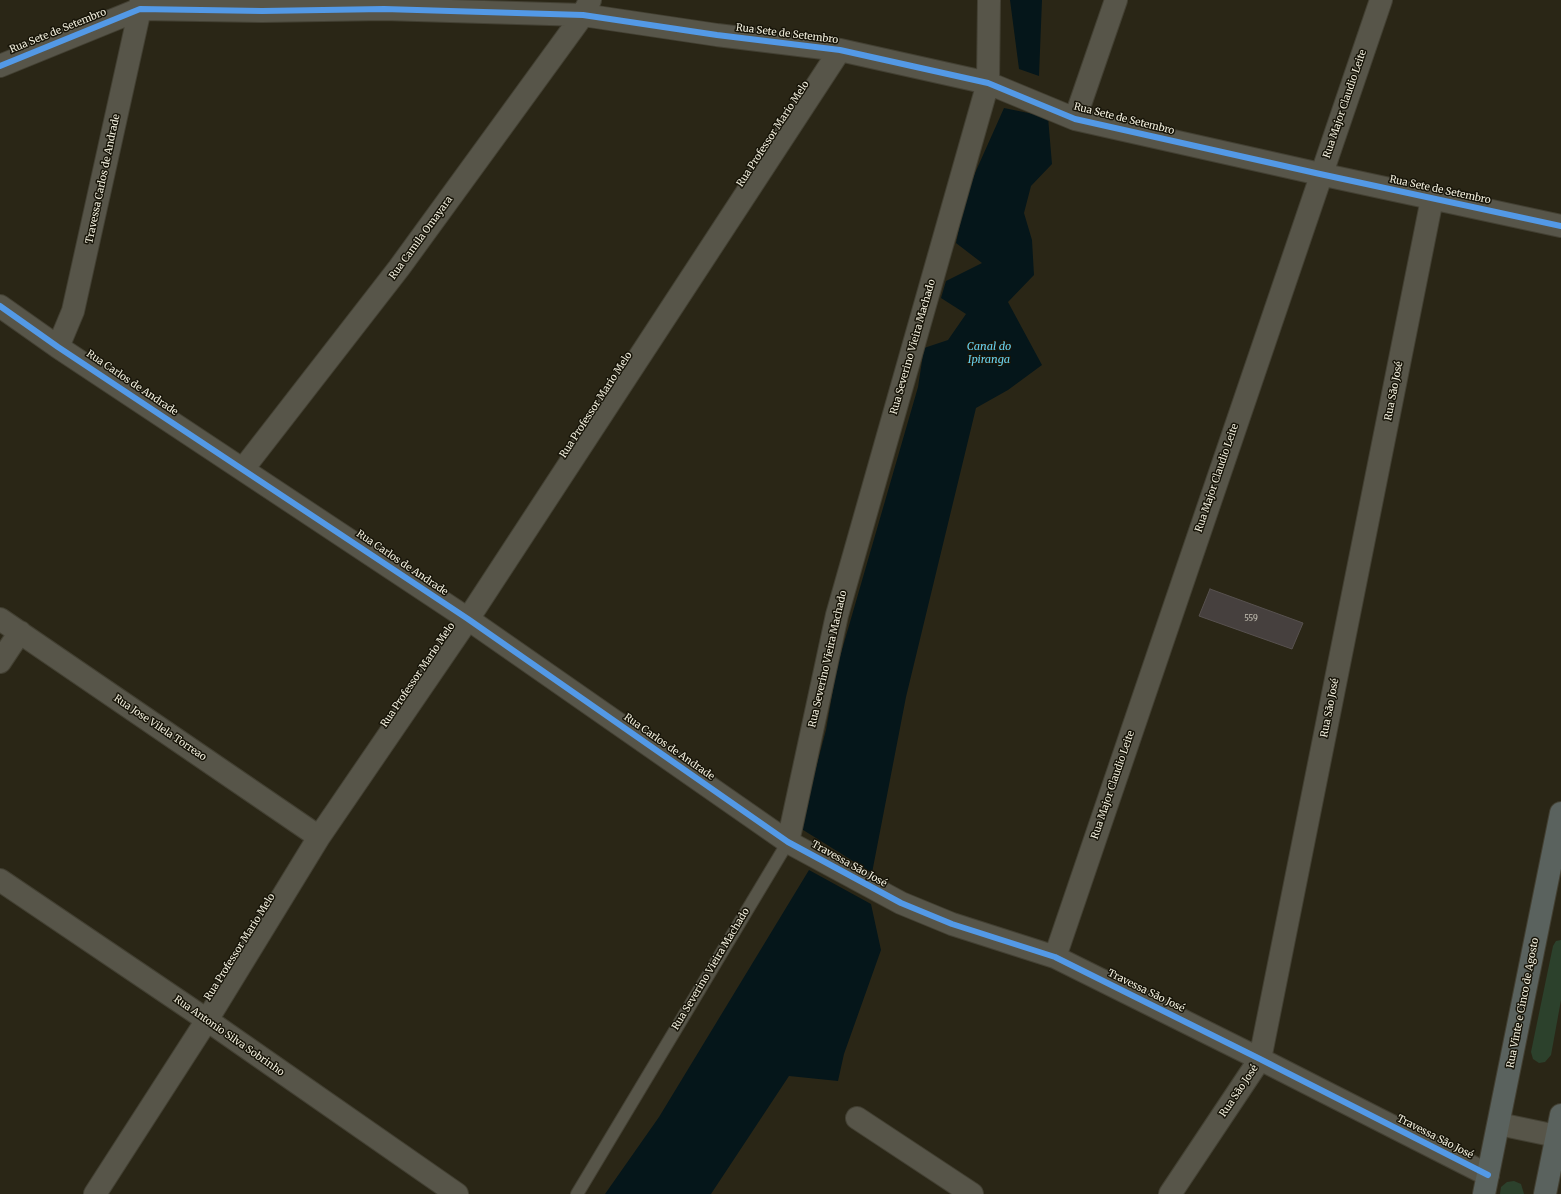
<!DOCTYPE html>
<meta charset="utf-8">
<style>
body{margin:0}
canvas{display:block;background:#2a2616}
</style>
<canvas width="1561" height="1194"></canvas>
<script>
const ctx = document.querySelector('canvas').getContext('2d');
ctx.lineJoin = 'round';
function fill(path, color) {
  ctx.fillStyle = color;
  ctx.fill(path, 'evenodd');
}
function shape(rows) {
  const path = new Path2D();
  for (const r of rows) {
    path.moveTo(r[0], r[1]);
    for (let i = 2; i < r.length; i += 2) path.lineTo(r[i], r[i + 1]);
  }
  return path;
}
function stroke(path, color, width, dash) {
  ctx.strokeStyle = color;
  ctx.lineWidth = width;
  ctx.lineCap = dash ? 'butt' : 'round';
  ctx.setLineDash(dash || []);
  ctx.stroke(path);
}
function label(font, color, halo, rows, align = 'center') {
  ctx.font = font + ' Merriweather,serif';
  ctx.lineWidth = 3;
  ctx.setLineDash([]);
  ctx.textBaseline = 'middle';
  ctx.strokeStyle = halo;
  ctx.fillStyle = color;
  for (const [text, x, y, turn = 0] of rows) {
    ctx.save();
    ctx.translate(x, y);
    ctx.rotate((+turn || 0) * Math.PI / 180);
    ctx.textAlign = isNaN(turn) ? turn : align;
    if (halo) ctx.strokeText(text, 0, 0);
    ctx.fillText(text, 0, 0);
    ctx.restore();
  }
}
const green = shape([
 [1561,940,1561,1000,1551,1055,1545,1062,1539,1063,1533,1059,1531,1052,1553,946,1556,941],
 [1514,1181,1521,1184,1524,1194,1500,1194,1501,1187,1507,1182]
]);
const water = shape([
 [1010,0,1042,0,1039,76,1019,69],
 [1004,108,1048,117,1052,164,1031,186,1024,213,1032,240,1034,275,1008,302,1042,365,1008,390,976,408,906,697,872,873,800,828,826,730,837,667,918,387,924,348,948,340,966,314,941,298,946,281,982,263,956,243,967,191],
 [809,870,871,904,881,950,844,1054,838,1081,789,1076,711,1194,605,1194,659,1117]
]);
const building = shape([
 [1210,589,1303,623,1292,649,1199,616,1210,589]
]);
const service = shape([
 [577,1194,788,842]
]);
const minor = shape([
 [0,66,140,9,262,11,384,9,583,15,717,35,840,50,988,83,1075,119,1320,174,1561,226],
 [1075,119,1116,0],
 [0,306,58,347,468,619,788,842,901,903,952,924,1055,957,1260,1059,1488,1175],
 [58,347,73,311,140,9,141,0],
 [243,469,399,268,583,15,590,0],
 [0,619,319,837],
 [0,662,20,632],
 [788,842,837,615,988,83,989,0],
 [0,880,207,1020,457,1194],
 [1055,957,1381,0],
 [857,1118,972,1194],
 [1499,1124,1561,1137],
 [95,1194,207,1020,319,837,468,619,840,50],
 [1170,1194,1260,1059,1432,199]
]);
const primary = shape([
 [1484,1194,1561,813],
 [1545,1194,1561,1115]
]);
const cycleway = shape([
 [0,66,140,9,262,11,384,9,583,15,717,35,840,50,988,83,1075,119,1320,174,1561,226],
 [0,306,58,347,468,619,788,842,901,903,952,924,1055,957,1260,1059,1488,1175]
]);
const numberNames = [
 ["559",1251,619]
];
const streetNames = [
 ["Rua Sete de Setembro",58,31,-22],
 ["Rua Sete de Setembro",787,34,7],
 ["Rua Major Claudio Leite",1345,104,-71],
 ["Rua Sete de Setembro",1124,119,14],
 ["Rua Professor Mario Melo",773,134,-57],
 ["Travessa Carlos de Andrade",103,179,-78],
 ["Rua Sete de Setembro",1440,190,12],
 ["Rua Camila Omayara",421,238,-54],
 ["Rua Severino Vieira Machado",913,347,-74],
 ["Rua Carlos de Andrade",132,383,34],
 ["Rua São José",1394,391,-79],
 ["Rua Professor Mario Melo",596,405,-57],
 ["Rua Major Claudio Leite",1217,478,-71],
 ["Rua Carlos de Andrade",402,563,34],
 ["Rua Severino Vieira Machado",828,659,-77],
 ["Rua Professor Mario Melo",418,675,-56],
 ["Rua São José",1330,708,-79],
 ["Rua Jose Vilela Torreao",160,728,34],
 ["Rua Carlos de Andrade",669,747,35],
 ["Rua Major Claudio Leite",1113,785,-71],
 ["Travessa São José",849,864,29],
 ["Rua Professor Mario Melo",240,947,-58],
 ["Rua Severino Vieira Machado",711,969,-59],
 ["Travessa São José",1146,991,26],
 ["Rua Vinte e Cinco de Agosto",1523,1003,-79],
 ["Rua Antonio Silva Sobrinho",229,1036,35],
 ["Rua São José",1239,1091,-56],
 ["Travessa São José",1435,1137,27]
];
const waterNames = [
 ["Canal do",989,347],
 ["Ipiranga",989,360]
];
fill(green, '#2c412c');
fill(water, '#05161a');
fill(building, '#46403e');
stroke(building, '#57514f', 1);
stroke(service, '#434033', 14);
stroke(minor, '#434033', 24);
stroke(primary, '#434033', 24);
stroke(service, '#575549', 12);
stroke(minor, '#575549', 22);
stroke(primary, '#5a625e', 22);
stroke(cycleway, '#5399e6', 6);
label('8px', '#c7c3b6', null, numberNames);
label('10px', '#f2efde', '#171408', streetNames);
label('italic 11px', '#68d2ef', '#171408', waterNames);
</script>
